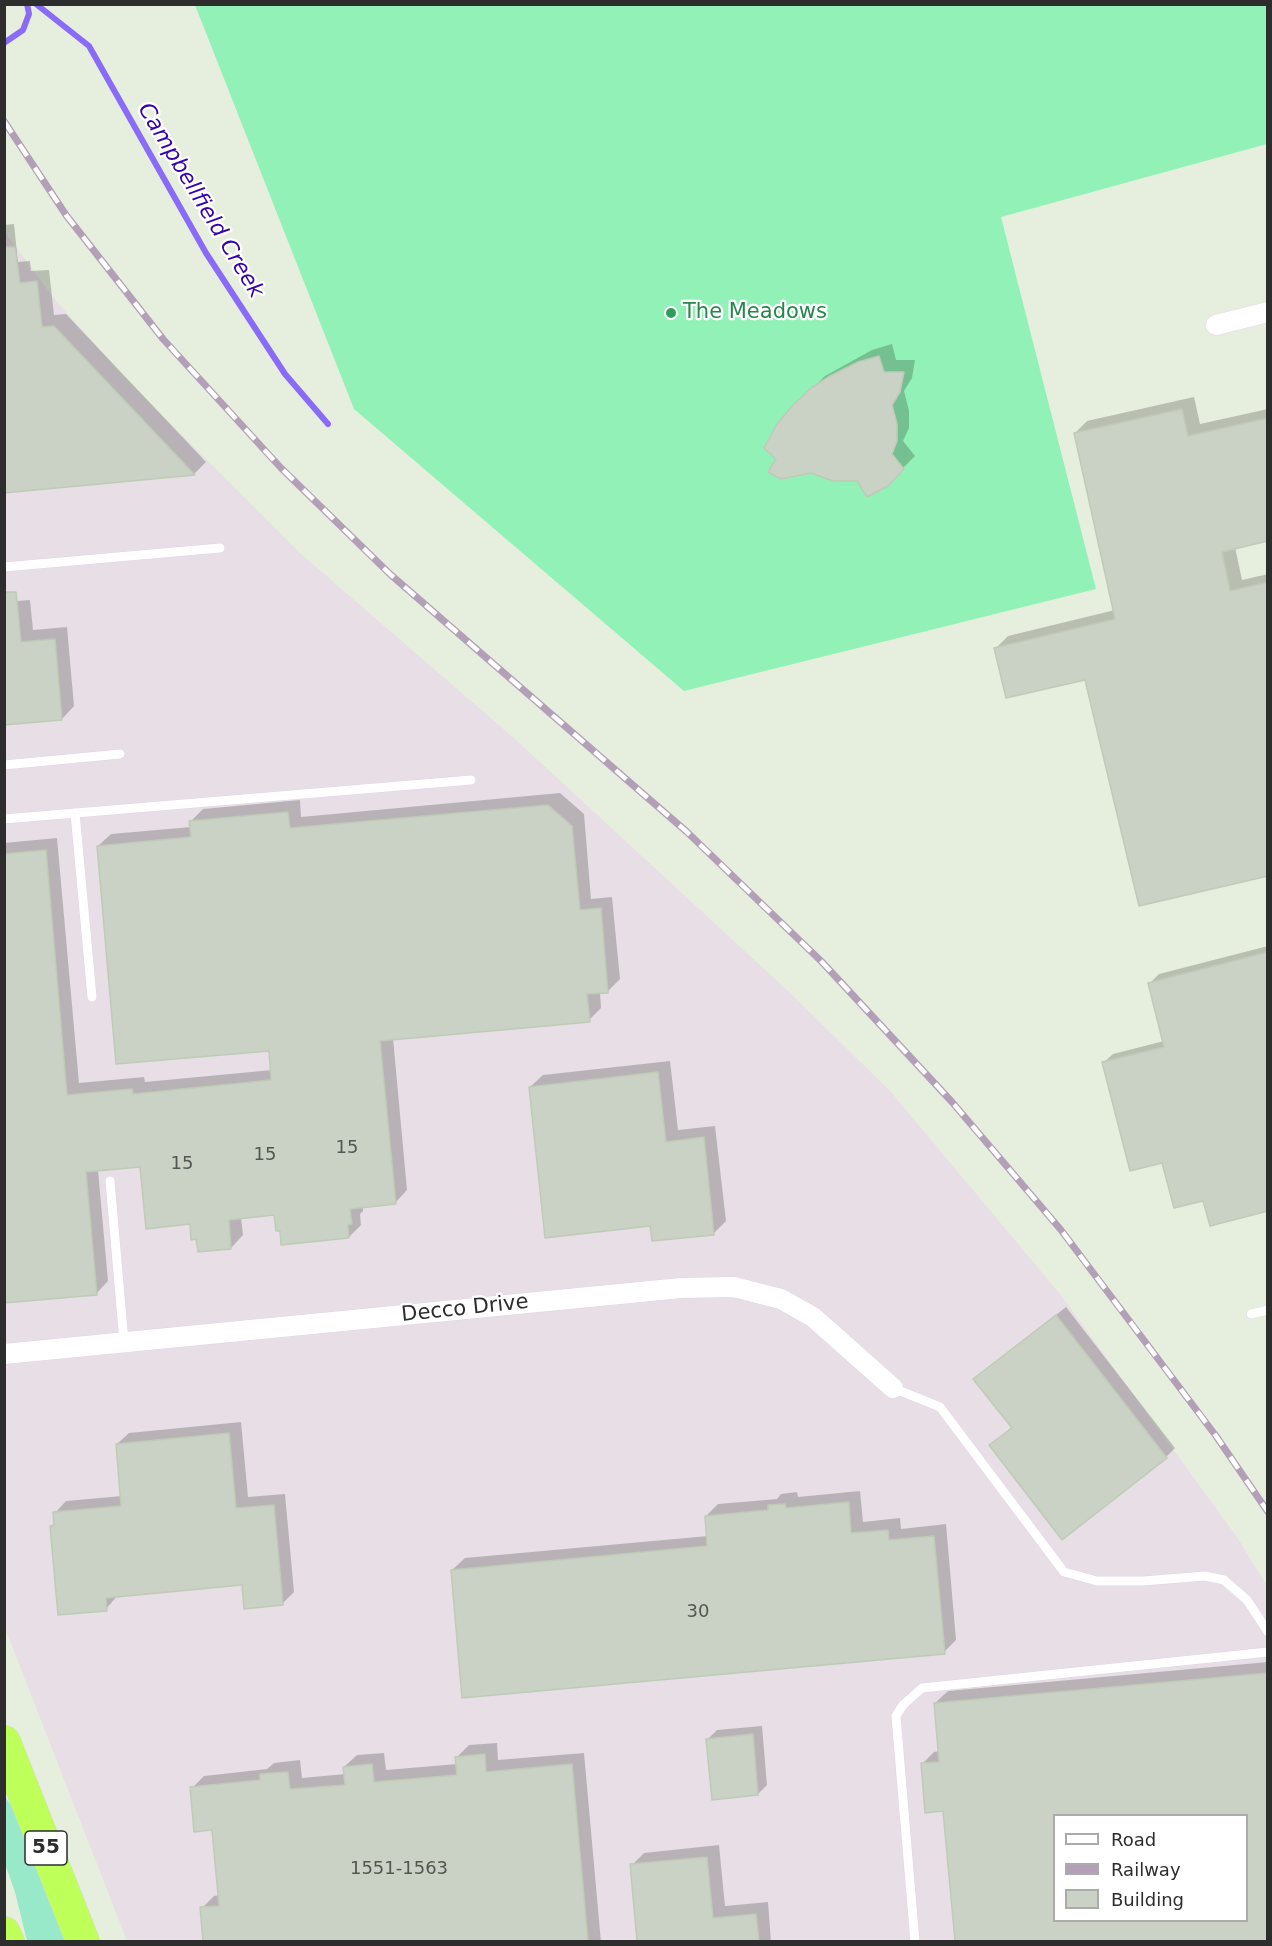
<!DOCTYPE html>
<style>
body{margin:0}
#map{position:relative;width:1272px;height:1946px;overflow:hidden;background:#e6efde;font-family:"DejaVu Sans",sans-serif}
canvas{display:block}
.frame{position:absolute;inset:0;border:6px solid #2d2d2d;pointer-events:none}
.legend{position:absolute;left:1053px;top:1814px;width:195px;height:108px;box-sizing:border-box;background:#fff;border:2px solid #ababab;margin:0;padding:8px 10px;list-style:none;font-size:18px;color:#2d2d2d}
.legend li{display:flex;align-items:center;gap:12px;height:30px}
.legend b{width:30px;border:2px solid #ababab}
</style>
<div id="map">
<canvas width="1272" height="1946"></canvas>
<div class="frame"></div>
<ul class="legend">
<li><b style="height:8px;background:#fff"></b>Road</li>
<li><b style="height:8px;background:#b3a0b8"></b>Railway</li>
<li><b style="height:16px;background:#c9d2c4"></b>Building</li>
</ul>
</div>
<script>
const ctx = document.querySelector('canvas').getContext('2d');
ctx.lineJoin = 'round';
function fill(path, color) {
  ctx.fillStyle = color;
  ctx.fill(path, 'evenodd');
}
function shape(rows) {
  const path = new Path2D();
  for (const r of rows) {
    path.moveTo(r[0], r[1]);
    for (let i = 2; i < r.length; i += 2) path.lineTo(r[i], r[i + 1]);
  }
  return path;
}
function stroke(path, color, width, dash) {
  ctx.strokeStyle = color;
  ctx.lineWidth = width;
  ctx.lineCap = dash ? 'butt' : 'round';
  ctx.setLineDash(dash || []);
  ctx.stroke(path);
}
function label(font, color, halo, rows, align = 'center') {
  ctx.font = font + ' "DejaVu Sans",sans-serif';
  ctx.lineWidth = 4.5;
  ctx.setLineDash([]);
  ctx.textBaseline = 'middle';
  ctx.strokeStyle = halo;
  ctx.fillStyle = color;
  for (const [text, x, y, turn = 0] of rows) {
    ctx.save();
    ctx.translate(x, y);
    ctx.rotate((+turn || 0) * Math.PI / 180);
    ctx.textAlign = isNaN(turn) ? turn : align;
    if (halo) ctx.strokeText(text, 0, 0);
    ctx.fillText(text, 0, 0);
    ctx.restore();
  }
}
const industrial = shape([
 [4,231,57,302,123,376,301,554,515,739,787,990,891,1092,1060,1294,1237,1537,1267,1586,1267,1941,127,1941,5,1628],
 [1054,1816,1246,1816,1246,1920,1054,1920]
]);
const green = shape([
 [5,1797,13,1808,68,1941,27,1941,15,1892,5,1864]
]);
const pitch = shape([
 [195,5,1267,5,1267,144,1001,217,1096,589,684,691,354,409]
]);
const shadow = shape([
 [14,224,18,262,30,261,31,271,49,270,54,315,66,314,206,462,194,474,4,491,4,225],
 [892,344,896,360,915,360,912,378,904,391,909,411,909,428,903,441,915,456,887,484,778,459,794,406,825,376,872,350],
 [1194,397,1200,424,1268,409,1268,540,1235,547,1242,580,1268,574,1268,874,1086,678,996,648,1008,636,1115,610,1075,433,1087,421],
 [30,600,33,630,67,627,74,706,62,719,4,724,4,602],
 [560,793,584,814,591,899,612,897,620,979,608,991,600,992,601,1008,589,1020,393,1038,407,1190,395,1203,363,1206,363,1211,360,1214,361,1225,349,1237,281,1229,275,1213,241,1217,243,1235,231,1248,198,1238,191,1223,141,1166,98,1170,108,1281,96,1294,4,1302,4,843,57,838,79,1083,144,1077,145,1082,272,1070,270,1049,98,846,111,834,191,827,191,821,203,809,300,800,301,817],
 [1268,946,1268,1210,1204,1199,1164,1161,1103,1063,1113,1054,1164,1041,1150,983,1159,974],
 [670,1061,678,1130,715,1126,726,1221,714,1233,651,1225,530,1087,543,1075],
 [1066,1307,1175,1448,1166,1457,991,1445,1013,1426,975,1379],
 [241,1422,248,1497,285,1494,294,1592,282,1604,243,1584,118,1595,106,1609,52,1526,56,1522,55,1513,66,1501,122,1496,117,1444,129,1433],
 [860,1491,863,1522,900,1518,901,1529,946,1524,956,1640,944,1652,452,1570,465,1558,708,1536,706,1516,718,1504,777,1499,781,1494,797,1492,798,1497],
 [1268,1662,1268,1942,956,1942,945,1810,922,1764,934,1752,940,1751,935,1703,948,1691],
 [1054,1816,1246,1816,1246,1920,1054,1920],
 [762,1726,767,1785,758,1794,708,1739,717,1730],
 [497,1743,498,1760,584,1753,601,1942,205,1942,202,1908,214,1896,220,1895,214,1829,192,1788,204,1776,267,1769,274,1763,300,1760,302,1778,345,1774,344,1767,357,1755,384,1753,386,1770,457,1764,457,1757,469,1745],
 [719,1845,725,1906,768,1902,771,1942,639,1942,632,1865,644,1853]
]);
const stream = shape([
 [36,4,89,46,206,253,285,374,328,424],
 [4,43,23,30,29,14,27,4]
]);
const building = shape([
 [4,247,15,247,20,283,37,281,42,327,54,326,195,475,4,493,4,247],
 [879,356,884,372,904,372,900,392,892,405,897,424,897,441,892,454,904,469,888,486,867,497,857,481,833,481,811,473,781,479,768,472,776,459,764,448,777,424,793,405,811,388,830,376,858,362,879,356],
 [1182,409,1188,436,1268,418,1268,541,1222,552,1230,591,1268,582,1268,876,1139,906,1085,680,1006,698,994,648,1115,619,1074,433,1182,409],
 [4,592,16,592,21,642,55,639,62,720,4,725,4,592],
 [548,805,572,826,580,910,601,908,608,993,587,994,590,1022,380,1041,396,1204,350,1209,352,1224,348,1225,349,1238,281,1245,280,1231,276,1231,274,1215,229,1220,231,1249,198,1252,196,1239,191,1240,190,1224,146,1229,140,1167,86,1172,97,1295,4,1303,4,854,46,850,67,1095,132,1089,133,1094,271,1080,269,1051,116,1064,97,846,191,837,189,821,288,812,290,828,548,805],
 [1268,952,1268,1211,1210,1226,1203,1201,1174,1208,1162,1163,1130,1171,1102,1062,1164,1047,1148,983,1268,952],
 [658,1072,666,1142,704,1137,714,1235,652,1241,650,1226,545,1238,529,1087,658,1072],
 [1056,1315,1167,1458,1062,1540,989,1445,1012,1428,973,1379,1056,1315],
 [229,1433,236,1508,274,1505,283,1605,244,1609,242,1585,106,1598,107,1611,58,1615,50,1526,54,1525,53,1512,121,1506,116,1444,229,1433],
 [849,1502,851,1533,888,1530,889,1540,934,1536,945,1654,462,1698,451,1570,707,1546,705,1516,768,1510,768,1505,785,1504,786,1508,849,1502],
 [1268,1673,1268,1941,955,1941,943,1811,925,1813,921,1763,939,1762,934,1703,1268,1673],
 [1054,1815,1246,1815,1246,1920,1054,1920,1054,1815],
 [753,1734,758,1795,712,1800,706,1739,753,1734],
 [485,1754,486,1772,572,1764,588,1941,203,1941,200,1907,219,1906,212,1830,194,1832,190,1787,260,1780,260,1774,288,1772,290,1789,345,1785,343,1767,372,1764,374,1782,457,1775,455,1757,485,1754],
 [707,1857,713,1918,756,1914,759,1941,637,1941,630,1864,707,1857]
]);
const lane = shape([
 [4,567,220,548],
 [4,765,120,754],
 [75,813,92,997],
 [4,819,471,780],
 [110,1181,124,1342],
 [1251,1314,1268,1310],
 [893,1388,940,1407,1064,1572,1097,1581,1143,1581,1205,1576,1224,1580,1247,1600,1268,1632],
 [915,1942,896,1716,903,1705,922,1688,1268,1652]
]);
const street = shape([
 [1216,325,1268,312],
 [4,1354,681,1288,734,1287,781,1299,813,1317,893,1388]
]);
const highway = shape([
 [4,1742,83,1942],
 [4,1933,8,1942]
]);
const rail = shape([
 [4,121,66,215,163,339,281,468,391,575,687,832,822,962,952,1102,1061,1230,1216,1436,1268,1512]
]);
const markers = [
 [671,313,6,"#2e9e5b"]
];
const numberNames = [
 ["15",347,1148],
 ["15",265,1155],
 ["15",182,1164],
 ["30",698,1612],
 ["1551-1563",399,1869]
];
const shields = [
 [46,1848,42]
];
const shieldNames = [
 ["55",46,1848]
];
const leisureNames = [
 ["The Meadows",683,313]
];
const streetNames = [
 ["Decco Drive",465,1309,-6]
];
const waterNames = [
 ["Campbellfield Creek",200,201,59]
];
fill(industrial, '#e7dfe5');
fill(green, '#97e9c9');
fill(pitch, '#92f1b6');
fill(shadow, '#0003');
stroke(stream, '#896bf8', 6);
fill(building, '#c9d2c4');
stroke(building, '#bfcbb7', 1.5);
stroke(lane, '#e2d3e6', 10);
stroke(street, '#e2d3e6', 21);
stroke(highway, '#d5d5d5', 34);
stroke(lane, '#fff', 9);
stroke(street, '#fff', 20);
stroke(highway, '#bfff59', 33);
stroke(rail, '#b3a0b8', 7);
stroke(rail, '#fff', 4.5, [14]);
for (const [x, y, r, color] of markers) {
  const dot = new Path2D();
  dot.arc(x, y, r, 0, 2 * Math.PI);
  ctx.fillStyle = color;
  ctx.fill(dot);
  stroke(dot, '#fff', 2);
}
label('18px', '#545653', null, numberNames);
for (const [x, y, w] of shields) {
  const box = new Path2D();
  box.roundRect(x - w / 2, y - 17, w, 34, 4.5);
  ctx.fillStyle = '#fff';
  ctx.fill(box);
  stroke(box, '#2d2d2d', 1.5);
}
label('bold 20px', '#2d2d2d', null, shieldNames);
label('21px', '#27864d', '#fff', leisureNames, 'left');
label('21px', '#2d2d2d', '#fff', streetNames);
label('italic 22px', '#3504aa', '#fff', waterNames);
</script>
